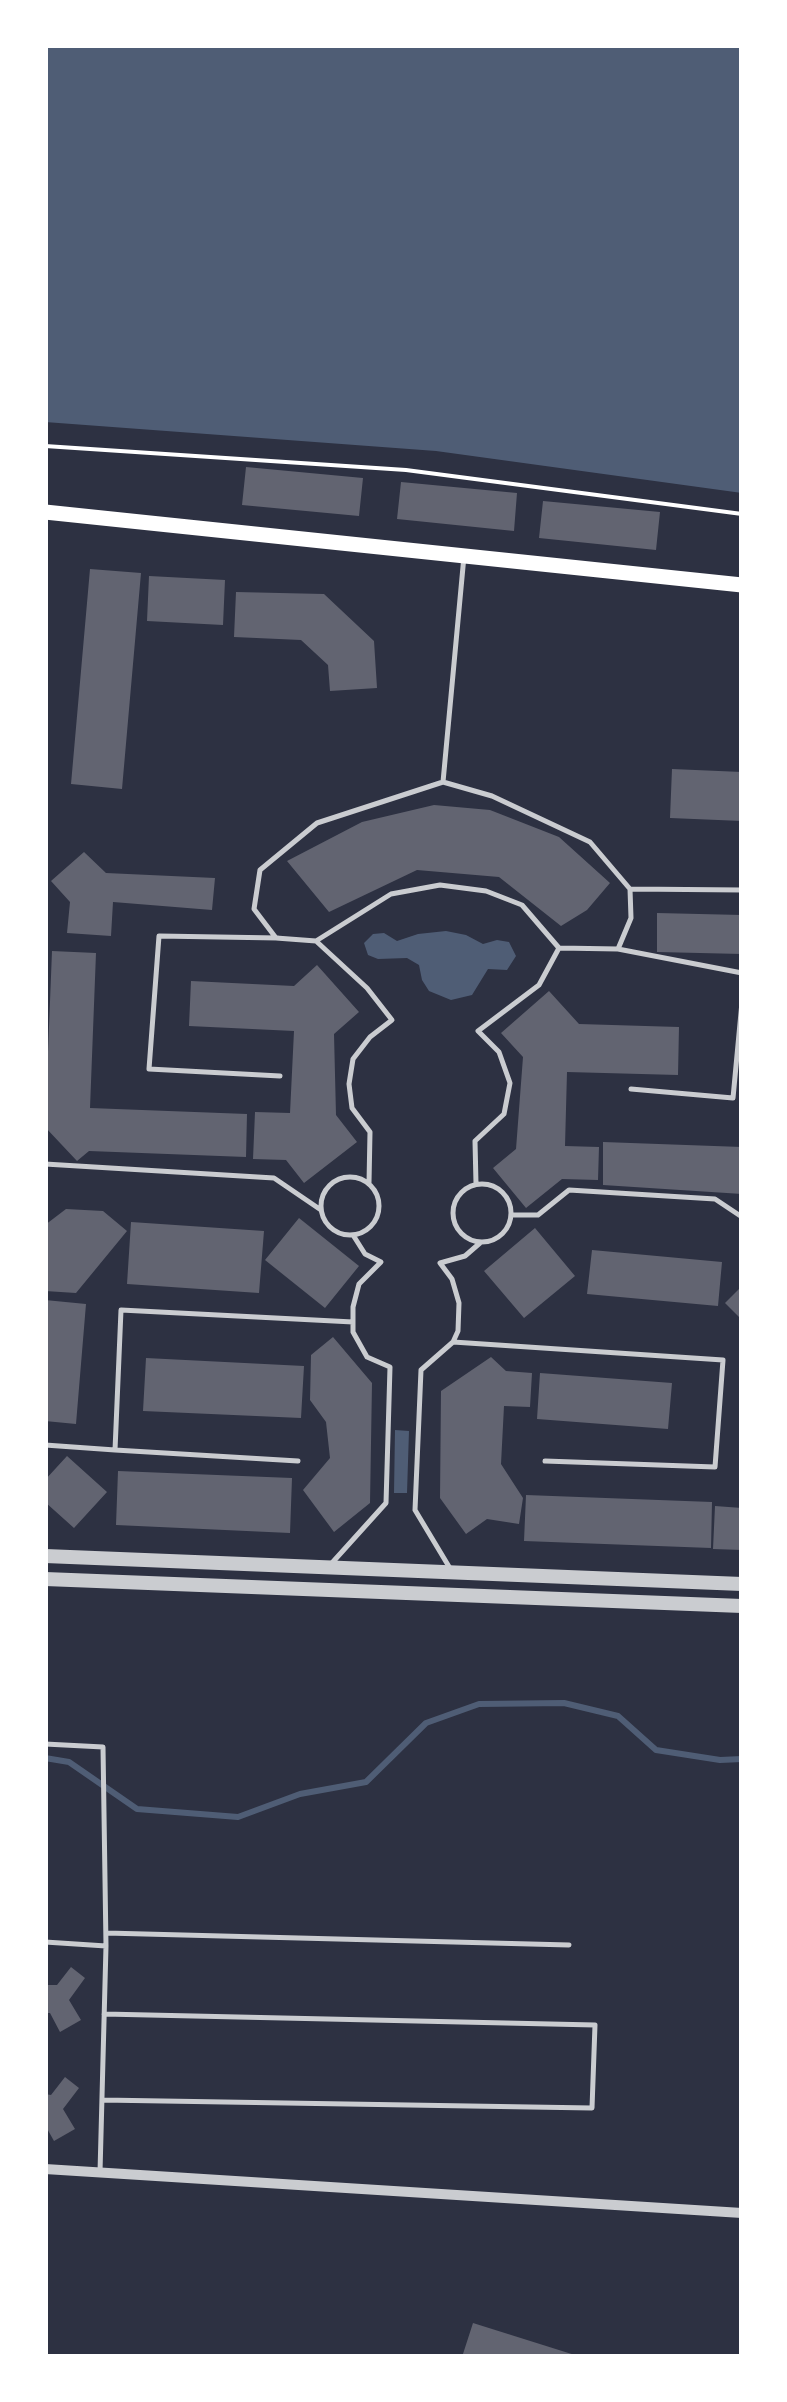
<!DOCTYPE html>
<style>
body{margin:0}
#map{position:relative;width:787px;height:2402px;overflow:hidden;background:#2d3142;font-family:Raleway,sans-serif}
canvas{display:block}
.frame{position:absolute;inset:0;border:48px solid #fff;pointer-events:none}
</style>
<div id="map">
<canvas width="787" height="2402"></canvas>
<div class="frame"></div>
</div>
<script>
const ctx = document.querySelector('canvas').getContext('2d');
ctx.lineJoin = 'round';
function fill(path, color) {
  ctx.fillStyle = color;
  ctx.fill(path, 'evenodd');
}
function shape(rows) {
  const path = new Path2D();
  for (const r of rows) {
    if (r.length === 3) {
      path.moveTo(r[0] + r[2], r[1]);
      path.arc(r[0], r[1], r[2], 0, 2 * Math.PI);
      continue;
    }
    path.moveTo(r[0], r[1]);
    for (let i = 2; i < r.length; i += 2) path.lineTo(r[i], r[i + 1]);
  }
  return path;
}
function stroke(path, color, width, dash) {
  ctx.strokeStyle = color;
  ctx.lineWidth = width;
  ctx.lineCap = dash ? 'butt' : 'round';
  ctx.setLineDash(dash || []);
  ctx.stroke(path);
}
const water = shape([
 [45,45,742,45,742,493,436,451,45,422],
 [446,931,466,935,483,944,497,940,509,942,516,956,507,970,488,969,472,995,451,1000,429,991,422,980,419,965,407,958,378,959,368,955,364,943,373,934,384,933,397,941,418,934],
 [395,1430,409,1431,407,1493,394,1493]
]);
const stream = shape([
 [45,1758,69,1762,137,1809,238,1817,300,1794,366,1782,426,1723,479,1704,564,1703,618,1716,656,1750,720,1760,742,1759]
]);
const building = shape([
 [246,467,363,478,359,516,242,505],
 [401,482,517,493,514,531,397,519],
 [543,501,660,512,656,550,539,538],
 [90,569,141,573,122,789,71,784],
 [149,576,225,580,223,625,147,621],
 [236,592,324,594,374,641,377,688,330,691,328,665,301,640,234,637],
 [672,769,742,772,742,821,670,818],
 [434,805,490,810,559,837,610,883,587,910,561,926,499,877,417,870,329,912,287,861,362,822],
 [84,852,106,873,215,878,212,910,113,902,111,936,67,933,70,902,51,881],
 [657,913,742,915,742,954,657,952],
 [52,951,96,953,90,1108,247,1114,246,1157,89,1151,77,1161,45,1127],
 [317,965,359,1012,334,1034,336,1115,357,1142,304,1183,286,1160,253,1159,255,1112,290,1113,294,1031,189,1026,191,981,294,986],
 [549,991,579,1024,679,1027,678,1075,567,1072,565,1146,599,1147,598,1180,562,1179,526,1208,493,1168,516,1149,523,1057,501,1033],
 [603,1142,742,1147,742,1194,603,1185],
 [66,1209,103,1211,127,1231,76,1293,45,1291,45,1225],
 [299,1218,359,1266,325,1308,265,1260],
 [131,1222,264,1231,259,1293,127,1284],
 [535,1228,575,1276,524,1318,484,1271],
 [592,1250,722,1262,718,1306,587,1294],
 [742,1286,742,1320,725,1303],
 [45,1300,86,1304,76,1424,45,1421],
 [333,1337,372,1383,370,1503,334,1532,303,1490,330,1458,326,1422,310,1400,311,1355],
 [491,1357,506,1371,532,1373,530,1407,504,1406,501,1464,523,1498,519,1524,487,1519,466,1534,440,1498,441,1391],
 [146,1358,304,1366,301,1418,143,1411],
 [540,1373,672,1383,668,1429,537,1419],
 [67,1456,107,1492,74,1528,45,1502,45,1480],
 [118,1471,292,1478,290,1533,116,1525],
 [526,1495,712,1502,711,1548,524,1541],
 [715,1506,742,1508,742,1550,713,1549],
 [71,1967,85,1978,69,2000,81,2020,60,2032,50,2013,45,2013,45,1985,57,1985],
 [65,2077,79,2088,63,2109,75,2129,54,2141,45,2125,45,2094,51,2095],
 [473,2323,578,2356,578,2357,462,2357]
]);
const path = shape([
 [45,446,406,470,742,514]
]);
const service = shape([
 [443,782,464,556],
 [630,889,742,890],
 [278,938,159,936,149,1069,280,1076],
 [316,941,276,938,254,909,260,870,317,823,443,782,492,796,590,842,630,889,631,918,618,949,559,948],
 [618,949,742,973],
 [631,1089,733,1098,742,1002],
 [45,1164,274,1178,321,1210],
 [350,1206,29],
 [369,1183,370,1132,352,1108,349,1084,353,1059,370,1037,392,1020,367,988,316,941,391,894,440,885,486,891,522,905,559,948,539,985,478,1031,499,1052,510,1083,504,1114,475,1141,476,1184],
 [482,1213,29],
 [512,1215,538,1215,569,1190,715,1199,742,1217],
 [453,1342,723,1360,715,1467,545,1461],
 [45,1445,115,1450],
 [298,1461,115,1450,121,1310,353,1322],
 [331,1564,386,1503,390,1367,367,1357,353,1332,353,1307,359,1284,381,1262,365,1254,353,1235],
 [451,1570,415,1510,421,1370,453,1342,458,1331,459,1303,452,1279,440,1263,465,1256,480,1243],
 [45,1744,103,1747,106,1946],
 [106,1933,569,1945],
 [45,1942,106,1946,100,2172],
 [102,2100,592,2108,595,2025,104,2014]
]);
const minor = shape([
 [45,2169,742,2213]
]);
const tertiary = shape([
 [45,1556,742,1584],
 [45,1579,742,1606]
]);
const secondary = shape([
 [45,512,742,585]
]);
fill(water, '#4f5d75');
stroke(stream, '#4f5d75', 6);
fill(building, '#626471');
stroke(path, '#fff', 4);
stroke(service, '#caccd0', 5);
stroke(minor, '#caccd0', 10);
stroke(tertiary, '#caccd0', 14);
stroke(secondary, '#fff', 15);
</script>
